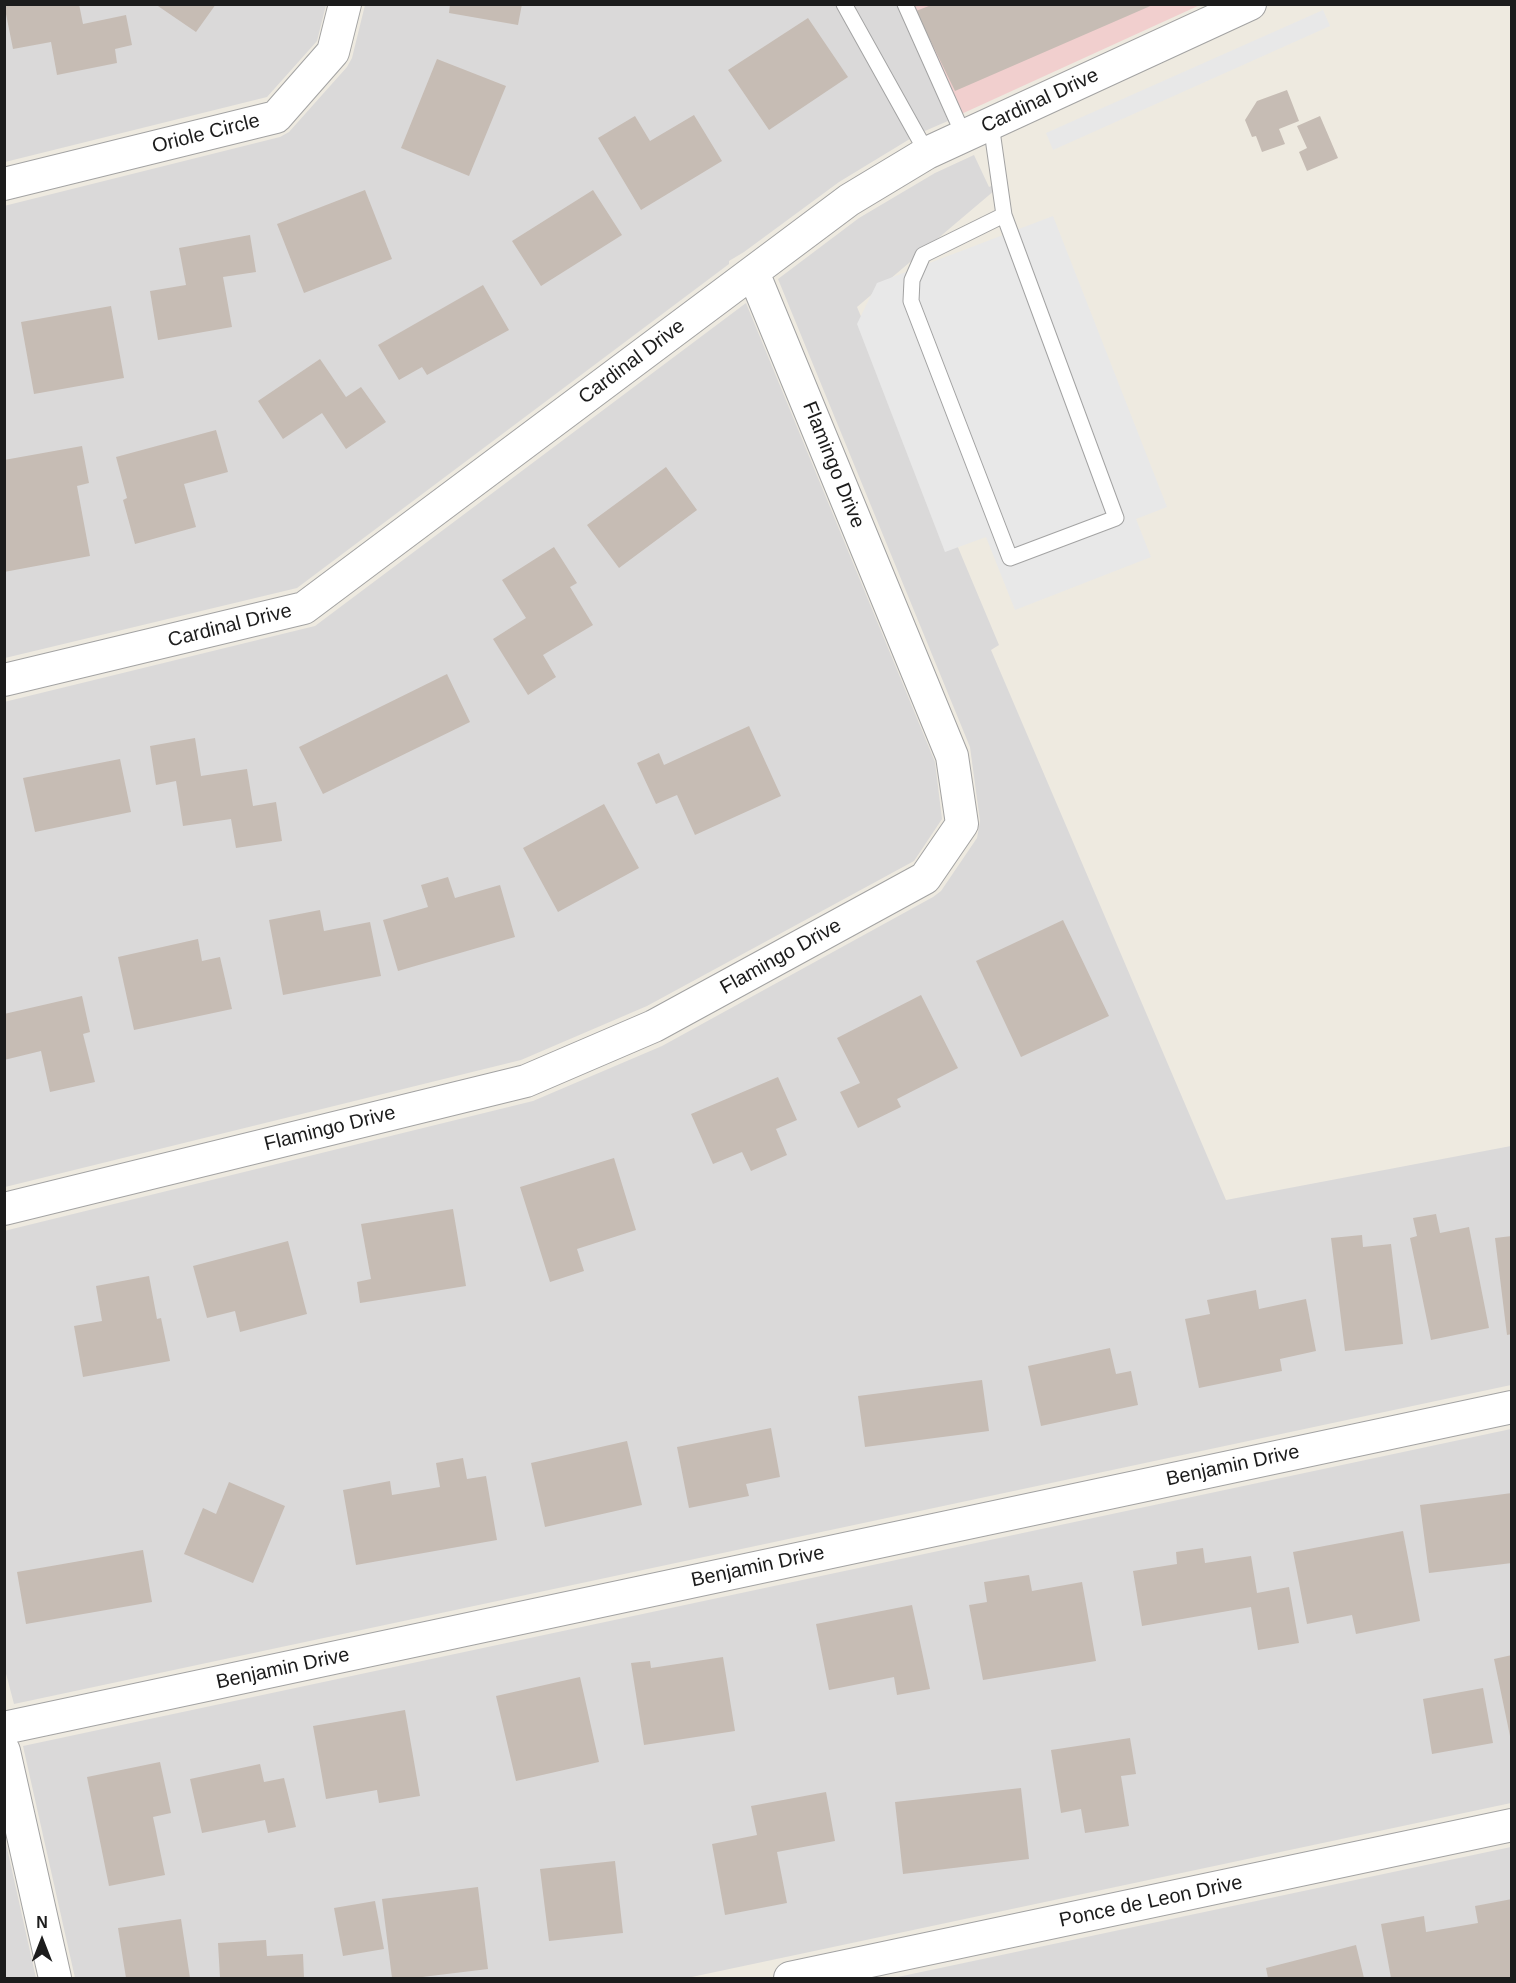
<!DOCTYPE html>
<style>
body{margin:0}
#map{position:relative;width:1516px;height:1983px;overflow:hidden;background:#eeeae0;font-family:Arial,sans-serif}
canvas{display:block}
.frame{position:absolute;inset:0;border:6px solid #1c1c1c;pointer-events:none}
.north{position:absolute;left:12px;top:1911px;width:60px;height:60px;-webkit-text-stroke:4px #fff;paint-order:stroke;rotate:0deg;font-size:16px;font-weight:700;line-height:24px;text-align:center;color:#1c1c1c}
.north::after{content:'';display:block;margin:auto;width:21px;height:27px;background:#1c1c1c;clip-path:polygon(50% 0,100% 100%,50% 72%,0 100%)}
</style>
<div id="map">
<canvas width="1516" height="1983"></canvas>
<div class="frame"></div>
<div class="north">N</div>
</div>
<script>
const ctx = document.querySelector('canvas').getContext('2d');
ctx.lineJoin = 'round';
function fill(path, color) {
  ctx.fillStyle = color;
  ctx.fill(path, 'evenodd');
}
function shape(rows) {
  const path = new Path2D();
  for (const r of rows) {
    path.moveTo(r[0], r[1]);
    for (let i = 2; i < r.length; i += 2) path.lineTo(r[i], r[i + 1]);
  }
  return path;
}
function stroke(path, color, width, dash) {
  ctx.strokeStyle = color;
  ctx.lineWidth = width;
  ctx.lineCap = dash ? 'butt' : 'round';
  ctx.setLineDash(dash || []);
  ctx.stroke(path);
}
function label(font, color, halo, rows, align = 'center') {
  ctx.font = font + ' Arial,sans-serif';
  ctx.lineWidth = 6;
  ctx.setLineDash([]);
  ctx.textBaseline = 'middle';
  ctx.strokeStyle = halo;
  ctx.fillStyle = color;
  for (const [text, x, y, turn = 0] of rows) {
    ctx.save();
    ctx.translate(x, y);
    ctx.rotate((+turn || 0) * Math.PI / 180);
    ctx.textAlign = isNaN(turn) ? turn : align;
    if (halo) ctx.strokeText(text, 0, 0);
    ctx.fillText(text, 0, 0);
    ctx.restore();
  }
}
const residential = shape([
 [4,5,326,5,317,41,267,97,5,162],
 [365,5,907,5,957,117,918,134,839,182,744,252,729,261,729,264,297,588,5,658,4,206,280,137,289,132,347,67,352,58],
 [974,155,989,187,1008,179,857,307,999,645,991,650,1226,1200,1511,1146,1511,1385,14,1704,4,1666,4,1231,533,1101,662,1046,933,897,941,891,977,838,980,821,970,747,778,279,859,218,935,173],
 [746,303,935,762,942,819,914,861,647,1006,521,1060,5,1187,4,702,315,626],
 [1511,1429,1511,1803,687,1978,75,1978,23,1746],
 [4,1839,5,1839,36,1978,5,1978],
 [1511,1847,1511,1978,893,1978]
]);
const commercial = shape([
 [907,5,1200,5,957,116]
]);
const parking = shape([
 [1323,10,1330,26,1053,150,1046,133],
 [1053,216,1167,507,1136,519,1151,557,1015,610,986,537,945,552,857,324,877,283]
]);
const building = shape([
 [4,4,79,4,83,24,126,15,132,45,115,49,117,63,57,75,51,42,13,49],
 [155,4,216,4,196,32],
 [450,4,522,4,518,25,449,13],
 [934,4,1155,4,955,91,916,11],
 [808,18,848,77,769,130,728,70],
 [437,59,506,86,469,176,401,148],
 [1287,90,1299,121,1279,129,1285,144,1262,152,1256,136,1252,137,1245,120,1257,101],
 [694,115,722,161,641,210,598,138,635,116,650,141],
 [1320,116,1338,158,1307,171,1299,152,1307,148,1297,126],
 [365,190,392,259,304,293,277,224],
 [593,190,622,235,541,286,512,241],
 [250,235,256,272,223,277,232,327,158,340,150,291,186,285,179,248],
 [483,285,509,330,427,375,422,367,399,380,378,345],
 [111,306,124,378,34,394,21,322],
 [320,359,346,397,361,387,386,422,346,449,322,413,283,439,258,401],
 [216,430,228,472,184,484,196,527,135,544,123,500,127,498,116,457],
 [82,446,89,483,77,486,90,556,4,572,4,460],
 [666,467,697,510,619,568,587,525],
 [554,547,577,583,570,587,593,625,543,655,556,677,528,695,493,639,526,618,502,580],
 [447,674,470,722,323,794,299,747],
 [749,726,781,796,695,835,677,795,656,804,637,763,659,753,664,765],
 [195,738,201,776,247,769,253,806,276,802,282,841,236,848,231,819,183,826,176,781,156,785,150,746],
 [120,759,131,812,35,832,23,778],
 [604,804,639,868,558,912,523,848],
 [448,877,455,898,500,885,515,937,398,971,383,920,428,907,421,885],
 [320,910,324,931,370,922,381,976,283,995,269,920],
 [1063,920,1109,1016,1021,1057,976,961],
 [198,939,202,961,220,957,232,1009,134,1030,118,957],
 [921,995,958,1068,897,1099,901,1107,858,1128,840,1092,860,1083,837,1038],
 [82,996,90,1032,83,1034,95,1082,50,1092,41,1051,4,1060,4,1014],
 [778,1077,797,1120,776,1129,787,1155,751,1171,742,1152,713,1164,691,1114],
 [614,1158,636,1230,577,1249,584,1271,550,1282,520,1187],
 [453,1209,466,1286,360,1303,357,1282,371,1279,361,1224],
 [1436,1214,1440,1233,1469,1227,1489,1328,1431,1340,1410,1238,1417,1236,1413,1218],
 [1362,1235,1363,1247,1391,1244,1403,1344,1345,1351,1331,1238],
 [1512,1236,1512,1334,1507,1335,1495,1238],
 [288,1241,307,1314,240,1332,235,1311,207,1318,193,1266],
 [149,1276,157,1319,161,1318,170,1361,83,1377,74,1326,102,1321,96,1286],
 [1256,1290,1259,1309,1306,1299,1316,1351,1280,1359,1282,1371,1199,1388,1185,1319,1210,1314,1207,1300],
 [1110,1348,1116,1374,1131,1371,1138,1405,1041,1426,1028,1366],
 [982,1380,989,1431,865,1447,858,1396],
 [771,1428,780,1477,746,1484,749,1496,689,1508,677,1447],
 [627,1441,642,1505,545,1527,531,1463],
 [463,1458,467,1479,486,1476,497,1540,356,1565,343,1490,390,1481,392,1495,440,1487,436,1463],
 [229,1482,285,1506,253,1583,184,1554,203,1508,216,1514],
 [1512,1493,1512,1563,1429,1573,1420,1505],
 [1403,1531,1420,1621,1356,1634,1352,1615,1307,1624,1293,1552],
 [1203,1548,1205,1563,1251,1556,1257,1593,1289,1587,1299,1643,1258,1650,1251,1607,1142,1626,1133,1571,1177,1564,1176,1552],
 [143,1550,152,1602,26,1624,17,1572],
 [1029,1575,1032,1591,1082,1582,1096,1661,983,1680,969,1605,987,1602,984,1582],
 [912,1605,930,1689,897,1695,894,1677,829,1690,816,1624],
 [1512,1655,1512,1736,1510,1736,1494,1659],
 [723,1657,735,1731,644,1745,631,1663,650,1661,651,1668],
 [580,1677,599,1762,516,1781,496,1696],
 [1483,1688,1493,1743,1432,1754,1423,1699],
 [405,1710,420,1796,379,1803,377,1790,326,1799,313,1726],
 [1130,1738,1136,1774,1121,1776,1129,1826,1085,1833,1081,1809,1061,1813,1051,1750],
 [160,1762,171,1813,153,1817,165,1875,109,1886,87,1777],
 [260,1764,264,1782,284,1778,296,1827,268,1833,265,1820,202,1833,190,1779],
 [1021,1788,1029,1859,903,1874,895,1802],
 [826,1792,835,1841,777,1852,787,1903,725,1915,712,1844,757,1835,751,1806],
 [615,1861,623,1933,549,1941,540,1869],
 [478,1887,488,1969,414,1978,392,1978,382,1899],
 [1512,1899,1512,1978,1391,1978,1381,1924,1424,1916,1426,1932,1478,1923,1475,1906],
 [375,1901,384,1949,343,1956,334,1908],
 [181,1919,190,1978,126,1978,118,1928],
 [266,1940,267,1956,303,1954,304,1978,220,1978,218,1943],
 [1356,1945,1364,1978,1268,1978,1266,1968]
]);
const lane = shape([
 [844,4,927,153],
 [905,4,964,136],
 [991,124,1004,215,1116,518,1010,558,911,301,912,280,923,255,1004,215]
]);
const street = shape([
 [4,184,276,117,333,52,345,4],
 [4,680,304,608,849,200,927,153,1250,4],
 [4,1209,526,1081,654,1026,925,878,962,824,952,756,753,272],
 [4,1728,1512,1407],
 [4,1751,55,1978],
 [790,1978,1512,1825]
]);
const streetNames = [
 ["Cardinal Drive",1040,101,-25],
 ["Oriole Circle",206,134,-14],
 ["Cardinal Drive",632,362,-37],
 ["Flamingo Drive",833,465,68],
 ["Cardinal Drive",230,626,-14],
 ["Flamingo Drive",781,957,-29],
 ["Flamingo Drive",330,1129,-14],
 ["Benjamin Drive",1233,1466,-12],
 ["Benjamin Drive",758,1567,-12],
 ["Benjamin Drive",283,1669,-12],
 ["Ponce de Leon Drive",1151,1902,-12]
];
fill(residential, '#dad9d9');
fill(commercial, '#f1cfce');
fill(parking, '#e8e8e8');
fill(building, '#c6bcb4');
stroke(lane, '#a3a3a3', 17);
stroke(street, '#a3a3a3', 34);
stroke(lane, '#fff', 15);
stroke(street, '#fff', 32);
label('20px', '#1c1c1c', '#fff', streetNames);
</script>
